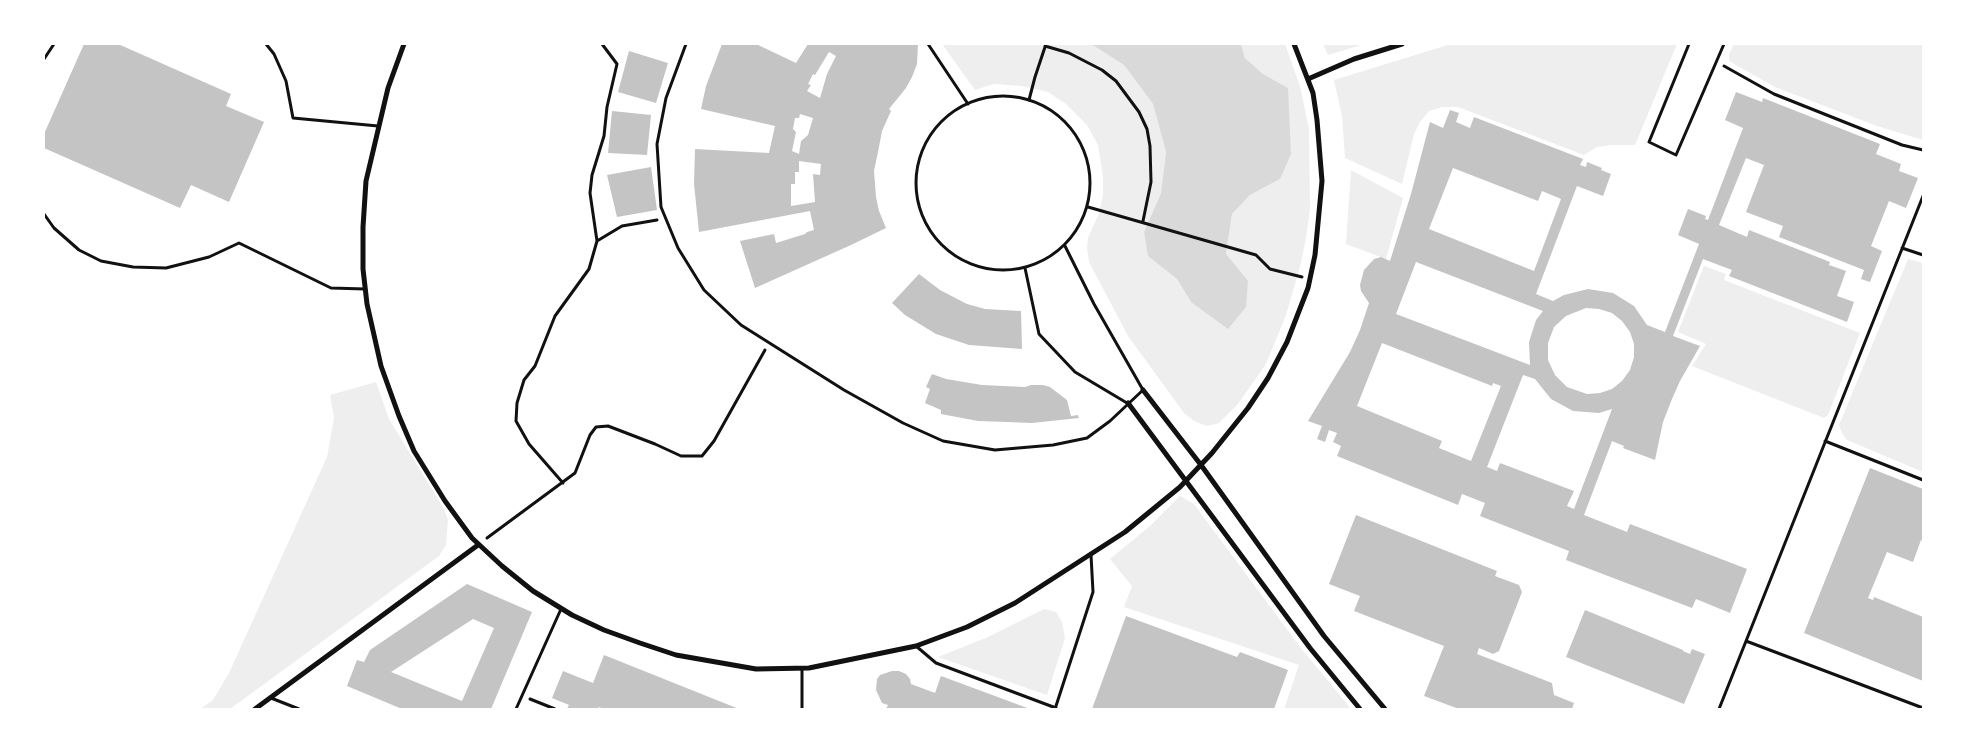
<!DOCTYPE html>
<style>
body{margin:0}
#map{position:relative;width:1967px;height:753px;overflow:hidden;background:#fff;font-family:Roboto,sans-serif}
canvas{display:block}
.frame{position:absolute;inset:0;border:45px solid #fff;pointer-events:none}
</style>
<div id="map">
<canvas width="1967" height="753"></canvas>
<div class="frame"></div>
</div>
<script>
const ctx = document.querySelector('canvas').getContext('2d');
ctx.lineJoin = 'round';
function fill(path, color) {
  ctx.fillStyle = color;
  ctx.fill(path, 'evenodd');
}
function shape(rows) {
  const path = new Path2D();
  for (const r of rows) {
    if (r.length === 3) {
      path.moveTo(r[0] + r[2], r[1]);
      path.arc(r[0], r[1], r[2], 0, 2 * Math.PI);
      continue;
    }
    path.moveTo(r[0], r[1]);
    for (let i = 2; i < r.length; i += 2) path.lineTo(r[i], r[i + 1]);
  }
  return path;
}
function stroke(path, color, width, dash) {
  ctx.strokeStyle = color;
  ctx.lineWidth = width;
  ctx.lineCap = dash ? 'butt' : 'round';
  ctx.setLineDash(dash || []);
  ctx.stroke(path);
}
const green = shape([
 [942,44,1091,44,1124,65,1153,104,1166,152,1161,193,1144,232,1148,255,1177,279,1191,302,1226,254,1232,214,1250,195,1280,179,1288,88,1263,74,1245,58,1241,44,1285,44,1300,86,1309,129,1310,209,1306,238,1301,263,1286,315,1266,364,1238,404,1219,423,1207,426,1194,421,1184,413,1128,336,1089,262,1087,248,1088,238,1099,213,1103,195,1103,177,1098,145,1087,125,1066,104,1048,92,1022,86,994,84,975,90],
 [1323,44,1365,44,1328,55],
 [1451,44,1677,44,1635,145,1611,145,1597,147,1584,155,1458,107,1442,107,1429,111,1420,122,1414,134,1402,184,1345,158,1342,116,1334,80],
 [1734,44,1923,44,1923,140,1877,126,1775,87,1729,61,1729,54],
 [1351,170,1403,198,1386,259,1346,244],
 [1908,259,1923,263,1923,472,1847,440,1842,433,1839,425],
 [1704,266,1726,274,1724,280,1860,333,1828,415,1824,418,1692,366,1706,344,1678,332],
 [376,382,389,419,444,509,448,520,446,545,439,556,230,709,200,709,213,700,229,673,327,457,334,418,330,395],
 [1180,496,1194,504,1300,647,1351,709,1284,709,1299,665,1124,607,1132,586,1110,559,1150,526],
 [1044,609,1056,612,1062,622,1065,638,1047,695,938,657,988,637]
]);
const water = shape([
 [1091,44,1241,44,1245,58,1263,74,1288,88,1291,154,1280,179,1250,195,1232,214,1226,254,1248,281,1246,307,1228,329,1191,302,1177,279,1148,256,1144,232,1161,193,1166,152,1153,104,1124,65]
]);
const building = shape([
 [84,44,118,44,231,94,226,106,264,122,229,202,191,185,180,208,44,148,44,134],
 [722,44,756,44,796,63,808,44,918,44,917,64,912,77,906,88,889,109,891,111,882,131,878,152,874,171,876,197,879,211,886,228,851,245,755,288,740,241,774,234,776,243,805,234,807,232,814,230,810,211,699,232,694,184,695,149,769,153,775,126,701,109,706,86],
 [829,52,836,56,827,74,820,98,807,91,811,85,808,84,813,74,815,75],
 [800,114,813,118,808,135,801,141,799,154,792,151,796,132,793,129,795,118,799,118],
 [799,161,821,164,820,175,813,174,815,202,791,206,791,184,795,184,795,172,799,172],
 [629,51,668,63,656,103,618,92],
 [1736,92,1762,102,1763,98,1880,144,1876,154,1901,164,1899,171,1918,178,1906,208,1889,201,1871,246,1882,251,1870,282,1861,279,1864,270,1779,237,1783,226,1746,212,1764,165,1746,158,1719,225,1747,237,1749,230,1830,262,1829,265,1846,271,1837,296,1854,302,1847,322,1729,276,1732,270,1703,259,1673,336,1700,346,1680,381,1672,399,1663,422,1655,460,1623,448,1624,446,1612,441,1584,515,1627,532,1630,524,1747,569,1730,613,1696,599,1692,608,1566,560,1569,551,1480,516,1485,503,1462,494,1458,505,1337,456,1341,446,1333,442,1337,433,1329,430,1325,442,1317,439,1322,426,1308,421,1350,352,1360,330,1369,303,1361,291,1360,285,1364,270,1374,259,1381,257,1390,261,1411,194,1430,122,1443,128,1450,110,1459,113,1456,122,1470,128,1474,117,1583,159,1580,165,1586,167,1587,162,1602,168,1601,170,1611,174,1603,196,1577,186,1536,294,1553,301,1564,295,1588,289,1613,293,1634,306,1647,325,1665,332,1699,244,1678,235,1688,209,1706,216,1705,219,1708,220,1743,128,1725,120],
 [1453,168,1538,201,1542,191,1561,199,1534,271,1429,229],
 [1416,262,1543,311,1536,320,1529,342,1530,365,1396,314],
 [1586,308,1599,309,1612,313,1622,321,1630,332,1634,344,1634,357,1630,370,1622,381,1612,389,1600,393,1587,394,1567,387,1555,375,1548,360,1548,343,1554,327,1566,316],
 [1382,343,1492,386,1493,383,1501,386,1471,461,1439,448,1442,441,1357,406],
 [1523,375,1535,379,1551,399,1573,411,1599,413,1612,409,1574,509,1567,506,1574,491,1500,463,1497,471,1487,467],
 [612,111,651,115,647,155,608,153],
 [651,167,657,210,617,217,607,175],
 [919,274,940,290,967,304,985,309,1021,311,1022,349,969,345,936,334,905,315,892,303],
 [932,374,946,379,982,385,1025,387,1031,385,1043,385,1050,387,1067,400,1071,416,1078,415,1079,418,1032,423,1007,422,978,421,941,414,941,410,925,403,930,389,926,387],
 [1870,468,1923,489,1923,541,1921,540,1913,562,1887,552,1868,598,1873,600,1874,597,1923,617,1923,681,1804,633],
 [1356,515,1497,571,1495,576,1519,585,1522,592,1499,651,1493,654,1479,648,1477,654,1552,683,1554,695,1574,703,1572,709,1459,709,1424,696,1444,646,1354,611,1360,596,1329,584],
 [467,584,532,612,491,709,402,709,347,686,357,660,364,662,370,650],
 [473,619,494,628,462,701,391,672],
 [1585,610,1683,650,1683,651,1690,654,1692,649,1705,654,1684,704,1566,657],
 [1126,616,1237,657,1240,652,1288,670,1274,709,1092,709],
 [604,655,739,709,604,709,599,707,598,709,567,709,569,705,552,698,563,671,593,683],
 [892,671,899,671,906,674,910,679,911,684,935,693,941,676,1030,709,886,709,888,705,882,703,876,690,877,679,880,675]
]);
const path = shape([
 [1045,46,1069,53,1102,70,1116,81,1139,112,1147,129,1150,146,1151,182,1143,221],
 [1724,66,1774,94,1902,145,1923,150],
 [1029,100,1035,77,1046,44],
 [1088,207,1256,255,1270,269,1302,277],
 [597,241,590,193,592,175,604,136,607,107,617,64,602,44],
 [563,483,529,444,516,421,517,403,524,380,535,366,555,316,589,269,597,241,622,226,657,220],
 [487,538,575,473,590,435,596,427,608,426,655,444,681,456,702,456,714,441,765,350],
 [530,699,555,709]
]);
const service = shape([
 [266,44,274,54,286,81,293,118,378,126],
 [686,44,666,98,657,144,661,207,678,248,704,290,741,325,844,390,903,423,943,441,995,450,1053,445,1087,438,1110,421,1143,390,1094,304,1065,246],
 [928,44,968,104],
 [1689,44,1649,142,1676,155,1724,44],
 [44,59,54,44],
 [1003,183,87],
 [44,214,54,228,79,250,101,261,133,267,166,268,209,257,239,243,331,288,365,289],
 [1902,248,1923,255],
 [1025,268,1039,334,1075,372,1127,403],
 [1825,441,1923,480],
 [1746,641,1923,708],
 [916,646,936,663,1056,708],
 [271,698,299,709],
 [516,709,561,609],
 [802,709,802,669],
 [1055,709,1093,592,1091,555],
 [1719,709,1923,196]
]);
const minor = shape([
 [404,44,388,88,366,181,363,227,363,269,367,304,381,366,399,416,414,451,445,501,472,538,502,566,533,591,572,615,604,630,640,643,676,655,756,669,809,668,916,646,967,627,1015,603,1125,532,1180,487,1212,453,1248,408,1268,378,1287,342,1308,288,1315,255,1322,181,1317,120,1313,93,1294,44],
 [1308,79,1354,59,1402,44],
 [1143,390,1201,465,1324,636,1385,709],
 [1128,403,1310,648,1360,709],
 [255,709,478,545]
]);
fill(green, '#eee');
fill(water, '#d9d9d9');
fill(building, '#c4c4c4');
stroke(path, '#111', 3);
stroke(service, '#111', 3);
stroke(minor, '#111', 5);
</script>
